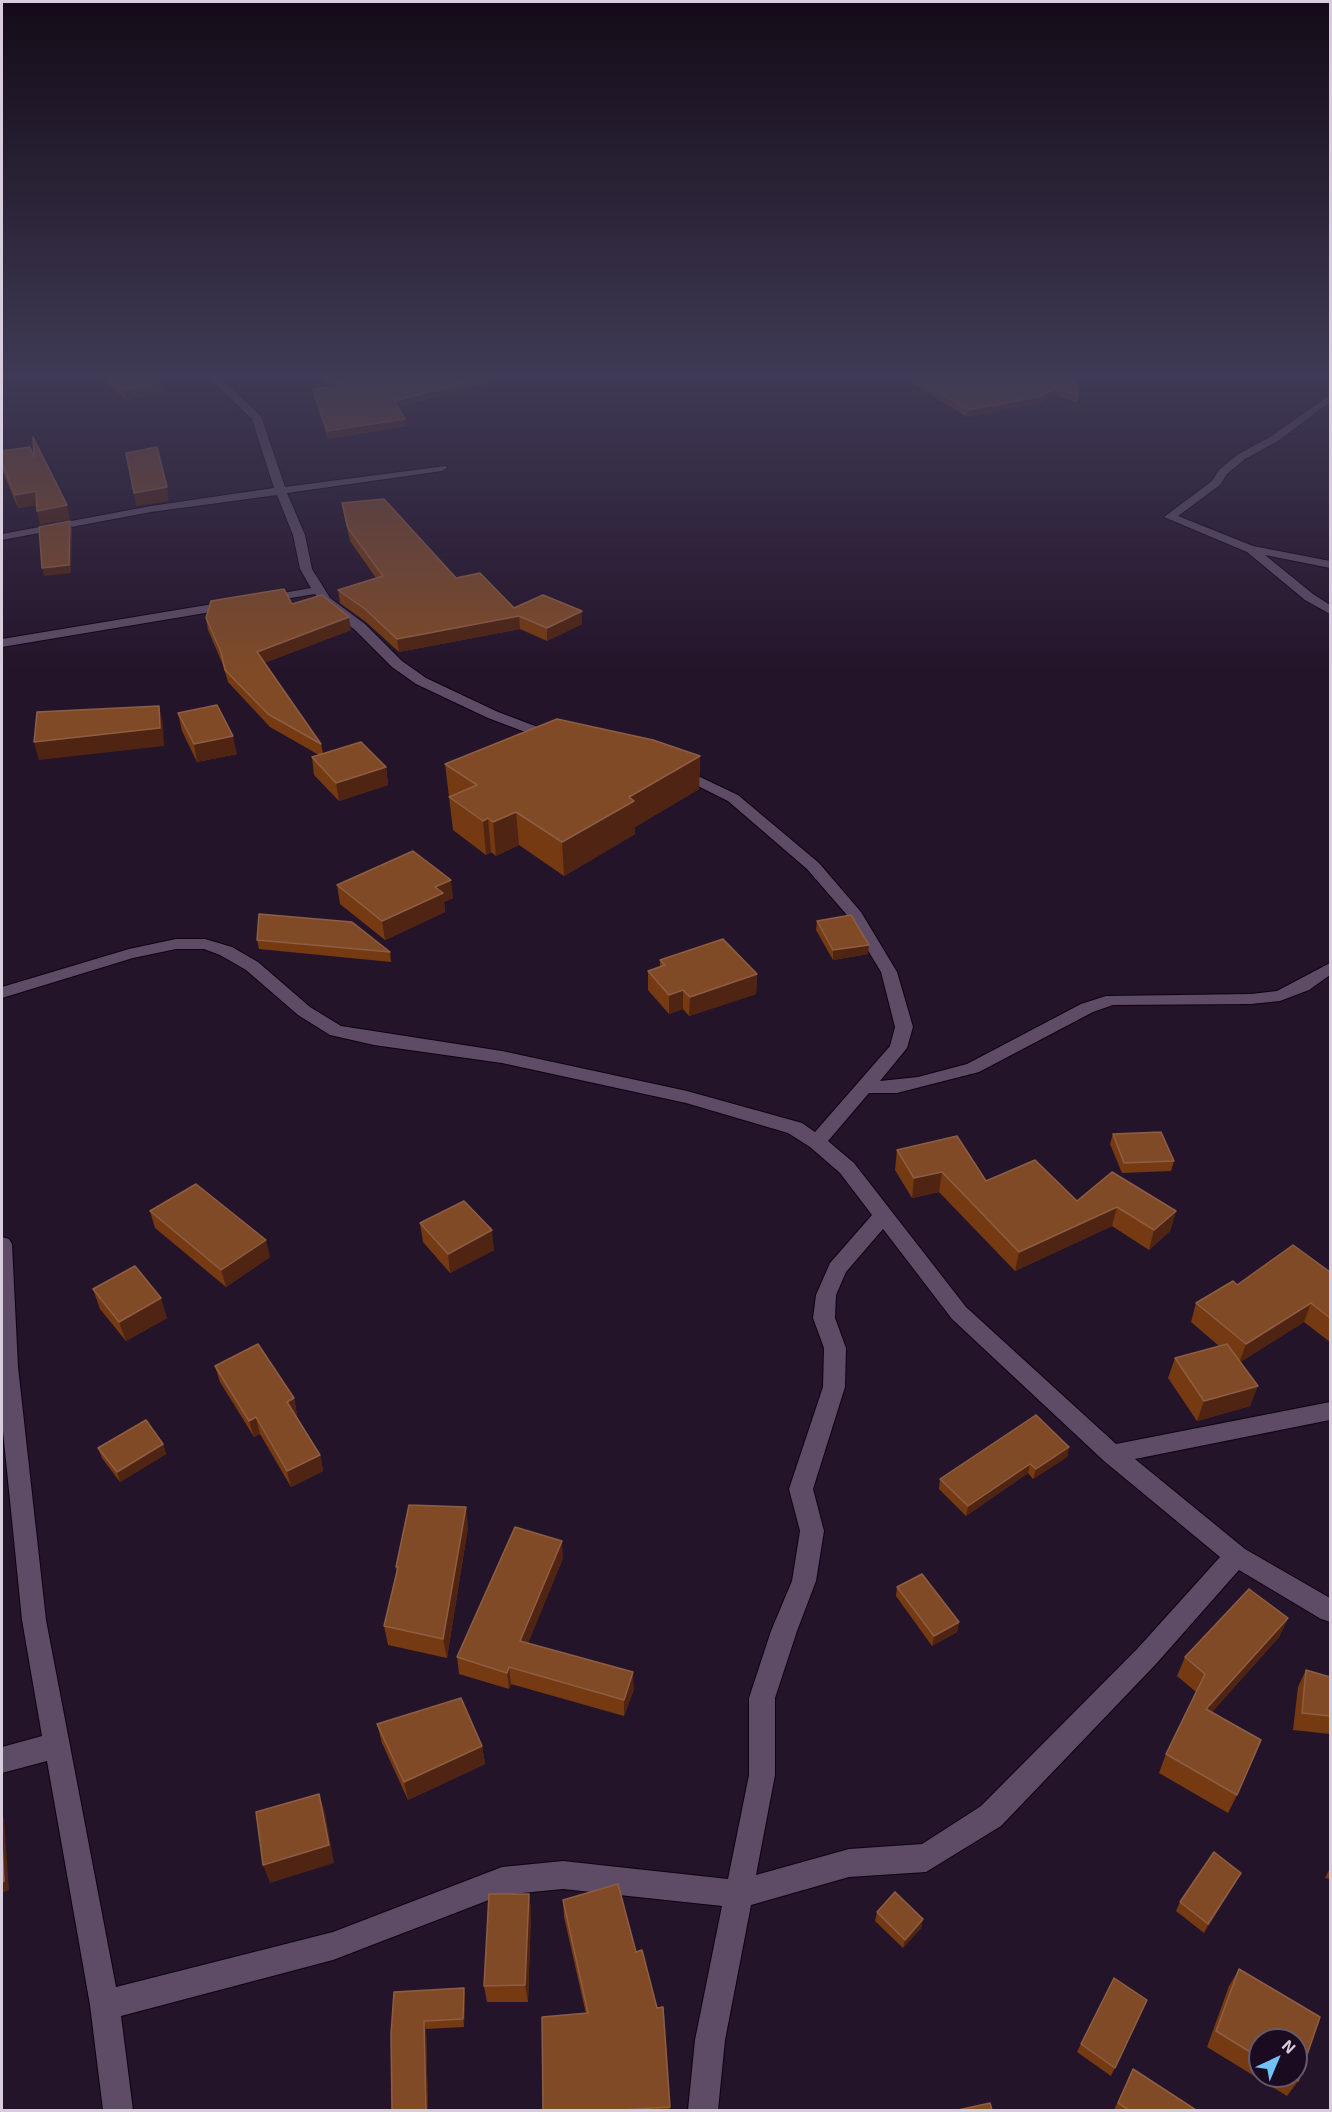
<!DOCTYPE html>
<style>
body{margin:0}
#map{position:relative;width:1332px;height:2112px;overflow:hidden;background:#24142a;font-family:"Exo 2",sans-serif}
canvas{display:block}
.frame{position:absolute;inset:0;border:3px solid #d7cddc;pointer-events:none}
.north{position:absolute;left:1248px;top:2028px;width:60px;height:60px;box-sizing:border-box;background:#1b0b20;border:2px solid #66596b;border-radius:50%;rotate:44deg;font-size:16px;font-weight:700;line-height:24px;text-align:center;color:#d7cddc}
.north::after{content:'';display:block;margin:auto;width:21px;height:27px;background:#72c1f5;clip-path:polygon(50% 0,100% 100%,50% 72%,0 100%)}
</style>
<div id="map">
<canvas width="1332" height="2112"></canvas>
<div class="frame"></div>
<div class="north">N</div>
</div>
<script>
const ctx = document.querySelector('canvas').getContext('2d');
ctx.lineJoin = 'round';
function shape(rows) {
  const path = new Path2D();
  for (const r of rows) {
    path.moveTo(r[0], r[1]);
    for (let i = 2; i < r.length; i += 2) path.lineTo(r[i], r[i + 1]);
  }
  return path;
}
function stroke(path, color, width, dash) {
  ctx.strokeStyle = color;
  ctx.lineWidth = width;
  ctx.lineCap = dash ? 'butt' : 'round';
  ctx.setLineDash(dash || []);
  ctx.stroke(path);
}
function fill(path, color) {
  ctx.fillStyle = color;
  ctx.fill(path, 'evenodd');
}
const minor = shape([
 [207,376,218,376,261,416,285,487,446,466,447,468,442,471,287,493,305,535,312,569,330,598,365,624,402,661,426,678,498,712,559,735,561,738,559,741,549,741,488,718,416,684,392,667,355,630,321,603,315,594,260,603,258,600,260,597,311,588,300,569,293,535,277,495,151,512,2,540,2,534,151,506,274,488,252,419,207,376],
 [1330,395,1330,402,1278,441,1245,459,1227,474,1220,485,1178,516,1253,546,1330,561,1330,568,1265,555,1313,594,1330,605,1330,614,1305,600,1247,552,1164,517,1212,481,1219,470,1237,455,1270,437,1330,395],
 [231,601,237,605,235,608,2,647,2,639,231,601],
 [679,767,738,795,819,863,861,912,897,972,913,1027,907,1048,880,1081,918,1077,967,1064,1081,1004,1106,996,1251,994,1277,991,1330,963,1330,975,1309,990,1280,1001,1251,1004,1113,1005,1093,1012,979,1072,897,1093,869,1093,828,1141,854,1163,966,1307,1116,1444,1330,1402,1330,1420,1135,1459,1245,1549,1330,1598,1330,1622,1321,1619,1239,1570,1156,1664,1001,1826,926,1872,849,1877,751,1905,725,2040,718,2110,688,2110,695,2040,722,1906,563,1889,502,1895,333,1960,121,2016,133,2110,103,2110,90,2005,47,1761,2,1773,2,1747,42,1736,22,1620,2,1421,2,1237,9,1239,12,1244,18,1367,46,1620,116,1987,333,1932,502,1867,563,1861,728,1879,749,1775,749,1698,771,1631,792,1581,800,1531,789,1489,823,1387,824,1348,813,1318,816,1295,830,1263,872,1215,840,1173,810,1147,788,1133,686,1103,502,1063,374,1045,330,1035,298,1015,246,970,220,955,204,949,176,949,133,958,2,998,2,987,129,949,176,939,205,939,232,947,258,962,310,1007,341,1026,502,1051,687,1091,802,1123,815,1132,890,1046,895,1027,881,972,846,914,807,869,728,801,674,774,672,771,674,768,679,767],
 [883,1229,952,1319,1104,1461,1220,1557,1138,1648,981,1806,922,1844,849,1849,756,1875,775,1775,775,1698,797,1631,816,1581,824,1531,813,1489,845,1387,846,1348,835,1318,836,1295,846,1272,883,1229]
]);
const wall = shape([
 [99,376,154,376,161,382,163,392,126,400],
 [310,376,490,376,490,383,398,407,405,419,406,426,328,439,314,397,313,389,332,386],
 [905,376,1073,376,1078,396,1077,403,1055,395,1037,404,967,417,905,378],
 [2,451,34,458,70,519,40,524,37,505,18,508,2,470],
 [342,503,456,578,514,608,582,611,582,624,547,641,520,629,399,652,366,622,340,603,338,590,376,578,350,541,344,515],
 [292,604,351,630,264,663,321,744,323,753,386,767,388,785,339,801,314,775,312,757,319,755,270,727,228,682,223,665,208,630,206,618],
 [178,713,237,754,197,762,182,731],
 [700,756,699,789,635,827,635,834,564,876,519,845,496,856,491,852,486,855,453,830,445,764],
 [337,885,453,898,444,902,445,912,385,940,340,904],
 [817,921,868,954,833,960,816,930],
 [257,940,390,952,391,962,259,949],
 [660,960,757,974,756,994,689,1016,683,1009,669,1014,648,990,648,971,660,967],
 [1113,1134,1174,1161,1171,1171,1122,1173,1110,1144],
 [897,1150,986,1181,1077,1201,1176,1211,1170,1231,1149,1250,1112,1226,1015,1271,939,1192,912,1198,895,1170],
 [150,1211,270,1257,226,1287,155,1228],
 [420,1223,494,1250,450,1273,423,1242],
 [1330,1272,1330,1342,1304,1322,1240,1362,1250,1406,1197,1421,1168,1378,1175,1358,1219,1346,1191,1322,1196,1303,1237,1285],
 [93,1289,167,1318,126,1341,100,1309],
 [215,1366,294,1398,297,1415,296,1416,320,1455,323,1471,291,1487,260,1434,254,1437,220,1382],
 [163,1444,166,1454,120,1482,102,1458,98,1448],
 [1069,1447,1067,1457,1033,1479,1028,1473,966,1516,939,1489,940,1479],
 [468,1527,447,1658,388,1645,384,1626,397,1572,396,1567],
 [1330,1547,1330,1585,1329,1550],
 [563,1558,528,1643,634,1689,624,1716,511,1684,509,1689,459,1674,457,1657],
 [897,1587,959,1622,957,1632,932,1646,896,1596],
 [1288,1618,1279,1637,1212,1712,1237,1795,1228,1813,1159,1773,1166,1754,1196,1692,1177,1676,1185,1657],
 [1306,1670,1330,1677,1330,1734,1293,1730,1298,1687],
 [377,1724,482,1746,485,1764,408,1800,382,1743],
 [1330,1868,1330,1879,1325,1878],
 [1236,1881,1204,1933,1176,1911,1180,1902],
 [529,1894,531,1911,528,2002,487,2002,484,1986],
 [563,1900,636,1952,657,2008,663,2007,670,2110,543,2110,586,2014,564,1917],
 [877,1912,923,1919,921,1928,903,1948,875,1921],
 [1239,1969,1320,2017,1298,2081,1287,2096,1207,2047,1229,1986],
 [1260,2040,1296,2040,1296,2076,1260,2076],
 [464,1988,465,1996,464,2027,426,2029,428,2110,392,2110,391,2034],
 [1147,2000,1111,2076,1077,2052,1081,2044],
 [1133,2069,1196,2110,1114,2110]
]);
const shadedWall = shape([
 [490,376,490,383,394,408,394,401],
 [161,382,163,392,126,400,124,390],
 [1056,388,1055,395,1037,404,967,417,968,410],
 [405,419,406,426,328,439,327,431],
 [167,487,169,501,136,506,134,493],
 [36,491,39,505,18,508,15,495],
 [67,505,70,519,40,524,37,511],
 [70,521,72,529,71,573,44,576,42,568],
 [582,611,582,624,547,641,547,628],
 [519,616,520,629,399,652,397,639],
 [349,617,351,630,259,665,257,652],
 [159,706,163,724,164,746,39,760,34,742],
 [233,736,237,754,197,762,194,744],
 [700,756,699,789,635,827,635,834,564,876,562,842,629,797],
 [386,767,388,785,339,801,336,783],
 [516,812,519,845,496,856,493,822],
 [488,818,491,852,486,855,483,821],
 [451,880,453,898,444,902,445,912,385,940,382,921,435,887],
 [869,945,868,954,833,960,833,950],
 [757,974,756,994,689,1016,690,997],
 [683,990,683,1009,669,1014,669,995],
 [942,1172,939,1192,912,1198,914,1178],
 [1117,1207,1112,1226,1015,1271,1019,1252],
 [1176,1211,1170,1231,1149,1250,1154,1230],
 [492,1230,494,1250,450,1273,448,1254],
 [266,1240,270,1257,226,1287,221,1270],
 [161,1298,167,1318,126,1341,119,1322],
 [1311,1303,1304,1322,1239,1363,1246,1344],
 [1258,1386,1250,1406,1197,1421,1204,1401],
 [294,1398,297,1415,291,1418,287,1402],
 [256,1417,260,1434,254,1437,249,1421],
 [163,1444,166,1454,120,1482,117,1472],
 [1069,1447,1067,1457,1033,1479,1036,1469],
 [320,1455,323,1471,291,1487,287,1471],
 [1030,1464,1028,1473,966,1516,968,1506],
 [466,1507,468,1527,447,1658,443,1639],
 [562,1541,563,1558,522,1658,520,1641],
 [1288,1618,1279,1637,1198,1728,1206,1709],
 [959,1622,957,1632,932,1646,934,1636],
 [509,1667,511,1684,509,1689,507,1673],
 [633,1672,634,1689,624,1716,624,1700],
 [482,1746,485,1764,408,1800,404,1782],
 [319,1794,325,1812,334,1863,270,1883,263,1865],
 [2,1814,4,1819,9,1890,2,1893],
 [1241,1873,1236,1881,1204,1933,1208,1924],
 [529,1894,531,1911,528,2002,525,1985],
 [923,1919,921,1928,903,1948,905,1940],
 [464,1988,465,1996,464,2027,463,2019],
 [424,2021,426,2029,428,2110,426,2110]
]);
const building = shape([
 [108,376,154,376,161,382,124,390,108,376],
 [324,376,488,376,394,401,405,419,327,431,313,389,343,385,324,376],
 [913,376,1073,376,1078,396,1056,388,1038,397,968,410,913,376],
 [33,437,67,505,37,511,36,491,15,495,2,464,2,451,30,447,34,458,33,437],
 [157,447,167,487,134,493,126,453,157,447],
 [384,499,456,578,480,573,514,608,543,595,582,611,547,628,519,616,397,639,365,609,338,590,383,576,348,528,342,503,384,499],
 [70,521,69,565,42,568,39,527,70,521],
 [284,589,292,604,322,595,349,617,257,652,321,744,268,714,225,670,221,652,206,618,211,601,284,589],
 [217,705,233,736,194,744,178,713,217,705],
 [159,706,160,728,34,742,37,712,159,706],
 [557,719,653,740,700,756,629,797,634,801,562,842,516,812,493,822,488,818,483,821,449,797,477,785,445,764,557,719],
 [361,742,386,767,336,783,312,757,361,742],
 [413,851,451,880,435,887,443,893,382,921,337,885,413,851],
 [259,914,352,922,390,952,257,940,259,914],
 [851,915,869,945,833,950,817,921,851,915],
 [723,939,757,974,690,997,683,990,669,995,648,971,665,965,660,960,723,939],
 [1161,1132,1174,1161,1124,1163,1113,1134,1161,1132],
 [957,1136,986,1181,1035,1160,1077,1201,1112,1172,1176,1211,1154,1230,1117,1207,1019,1252,942,1172,914,1178,897,1150,957,1136],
 [196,1184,266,1240,221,1270,150,1211,196,1184],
 [464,1201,492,1230,448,1254,420,1223,464,1201],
 [1293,1245,1330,1272,1330,1318,1311,1303,1246,1344,1196,1303,1233,1281,1237,1285,1293,1245],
 [135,1266,161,1298,119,1322,93,1289,135,1266],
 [258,1344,294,1398,287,1402,320,1455,287,1471,256,1417,249,1421,215,1366,258,1344],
 [1227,1344,1258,1386,1204,1401,1175,1358,1227,1344],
 [1036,1415,1069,1447,1036,1469,1030,1464,968,1506,940,1479,1036,1415],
 [146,1420,163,1444,117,1472,98,1448,146,1420],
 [409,1505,466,1507,443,1639,384,1626,398,1567,396,1567,409,1505],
 [515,1527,562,1541,520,1641,633,1672,624,1700,509,1667,507,1673,457,1657,515,1527],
 [922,1574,959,1622,934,1636,897,1587,922,1574],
 [1249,1589,1288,1618,1206,1709,1261,1740,1237,1795,1166,1754,1205,1674,1185,1657,1249,1589],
 [1306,1670,1330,1677,1330,1716,1302,1713,1306,1670],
 [461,1698,482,1746,404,1782,377,1724,461,1698],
 [319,1794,329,1845,263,1865,256,1812,319,1794],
 [2,1841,4,1881,2,1882,2,1841],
 [1214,1852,1241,1873,1208,1924,1180,1902,1214,1852],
 [618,1884,636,1952,642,1950,657,2008,663,2007,670,2107,619,2110,543,2110,542,2017,588,2013,563,1900,618,1884],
 [895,1892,923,1919,905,1940,877,1912,895,1892],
 [489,1894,529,1894,525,1985,484,1986,489,1894],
 [1239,1969,1320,2017,1298,2081,1290,2076,1296,2076,1296,2040,1260,2040,1260,2058,1216,2031,1239,1969],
 [1114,1978,1147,2000,1115,2068,1081,2044,1114,1978],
 [464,1988,463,2019,424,2021,426,2110,392,2110,391,2034,394,1992,464,1988],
 [1133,2069,1196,2110,1129,2110,1118,2103,1133,2069],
 [990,2103,992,2110,958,2110,990,2103]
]);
stroke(minor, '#0d0212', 2);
fill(minor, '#5e4b65');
fill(wall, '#753a11');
fill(shadedWall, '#502412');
fill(building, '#804a27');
stroke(building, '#8e5e43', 1.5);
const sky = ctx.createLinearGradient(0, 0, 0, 672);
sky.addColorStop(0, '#140b17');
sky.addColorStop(0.56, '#3f3a55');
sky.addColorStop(1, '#3f3a5500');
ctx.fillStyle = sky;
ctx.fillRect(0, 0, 1332, 672);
</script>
